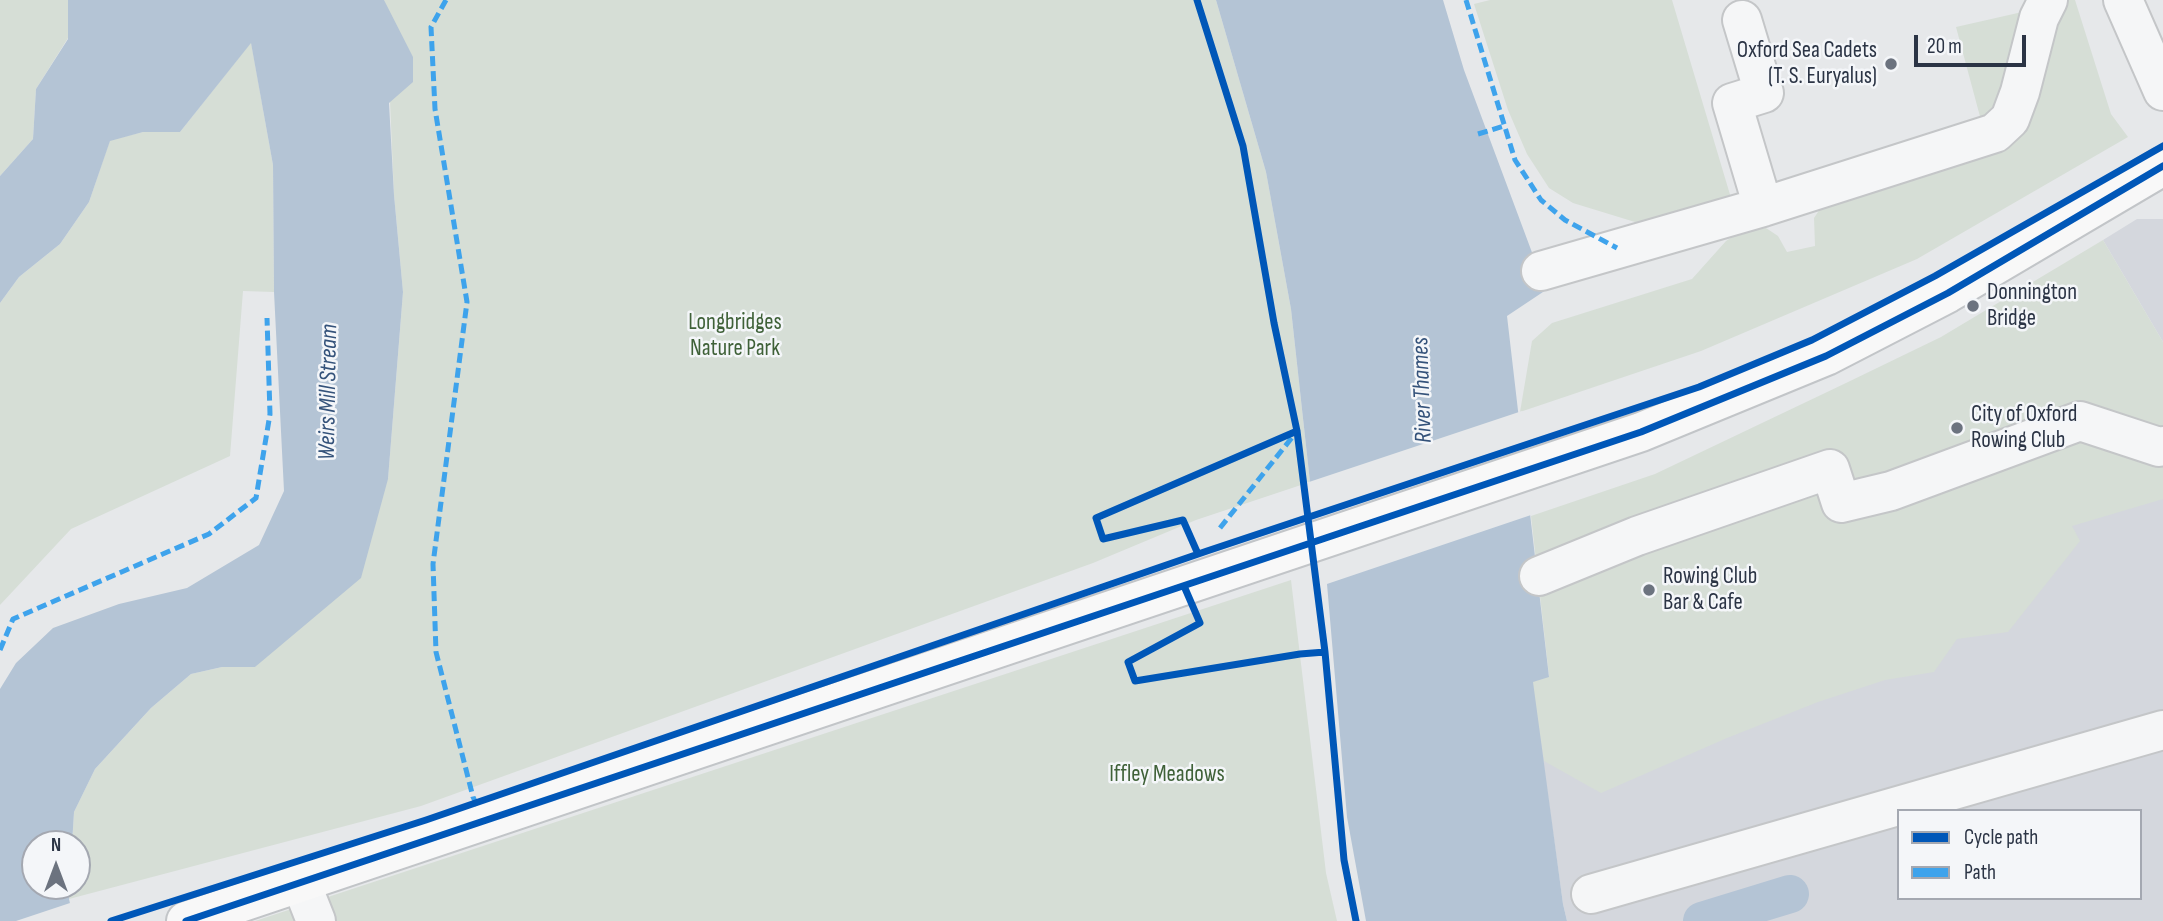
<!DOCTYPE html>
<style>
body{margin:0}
#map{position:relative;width:2163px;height:921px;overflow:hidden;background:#e6e8ea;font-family:"Sofia Sans Condensed",sans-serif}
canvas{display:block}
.legend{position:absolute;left:1897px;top:809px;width:245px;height:91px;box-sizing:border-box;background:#f4f6f9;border:2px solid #a4a8b1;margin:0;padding:9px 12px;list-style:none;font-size:21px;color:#2b3445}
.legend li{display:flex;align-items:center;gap:14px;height:35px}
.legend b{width:35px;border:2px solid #a4a8b1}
.north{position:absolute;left:21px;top:830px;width:70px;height:70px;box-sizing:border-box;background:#f4f6f9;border:2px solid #a4a8b1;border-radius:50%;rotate:0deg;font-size:19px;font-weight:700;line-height:28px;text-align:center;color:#2b3445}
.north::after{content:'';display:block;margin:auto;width:24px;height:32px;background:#6c737f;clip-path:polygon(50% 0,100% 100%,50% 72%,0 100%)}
.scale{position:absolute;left:1914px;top:35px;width:112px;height:32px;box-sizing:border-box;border:4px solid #2b3445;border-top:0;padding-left:9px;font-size:21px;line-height:24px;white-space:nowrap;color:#2b3445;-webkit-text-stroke:5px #f4f6f9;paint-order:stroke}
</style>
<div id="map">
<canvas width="2163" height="921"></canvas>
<ul class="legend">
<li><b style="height:9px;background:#0057b8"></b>Cycle path</li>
<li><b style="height:9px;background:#3ea3ec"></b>Path</li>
</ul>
<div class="north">N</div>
<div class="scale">20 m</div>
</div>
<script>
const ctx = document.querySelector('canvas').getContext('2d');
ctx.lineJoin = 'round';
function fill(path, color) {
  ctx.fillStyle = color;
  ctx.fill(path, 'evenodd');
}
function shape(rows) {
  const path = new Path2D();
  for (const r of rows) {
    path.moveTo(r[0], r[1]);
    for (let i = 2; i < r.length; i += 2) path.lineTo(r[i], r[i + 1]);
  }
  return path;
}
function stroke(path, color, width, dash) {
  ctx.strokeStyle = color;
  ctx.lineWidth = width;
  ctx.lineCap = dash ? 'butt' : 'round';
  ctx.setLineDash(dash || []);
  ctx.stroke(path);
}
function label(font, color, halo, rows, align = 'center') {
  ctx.font = font + ' "Sofia Sans Condensed",sans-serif';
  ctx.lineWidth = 5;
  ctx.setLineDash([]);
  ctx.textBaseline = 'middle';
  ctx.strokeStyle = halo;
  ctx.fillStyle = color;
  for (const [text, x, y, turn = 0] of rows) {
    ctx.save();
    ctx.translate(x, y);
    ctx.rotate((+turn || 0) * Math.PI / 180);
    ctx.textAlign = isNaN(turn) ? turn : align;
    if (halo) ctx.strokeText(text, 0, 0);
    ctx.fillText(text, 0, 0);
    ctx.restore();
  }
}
const built = shape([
 [2137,219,2163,219,2163,342,2103,240],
 [2163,492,2163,921,1567,921,1563,904,1532,682],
 [1899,811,2140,811,2140,898,1899,898]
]);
const green = shape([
 [0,0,68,0,68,38,36,89,33,139,0,176],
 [384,0,1216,0,1266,172,1291,309,1310,482,1196,520,1093,563,421,806,69,899,70,886,77,886,77,844,72,844,74,812,95,769,151,708,191,674,222,667,255,667,388,479,403,292,394,195,386,7],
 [1490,0,1672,0,1731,198,1648,226,1573,203,1549,188,1527,154,1508,110,1474,4],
 [2068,0,2075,0,2111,114,2128,137,1917,259,1701,351,1520,412,1532,341,1552,323,1692,279,1726,241,1741,231,1766,228,1778,236,1787,252,1815,246,1814,218,1822,206,2006,145,2050,10],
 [2031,10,2014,86,1982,124,1956,27],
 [251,42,273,165,274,292,243,291,230,456,71,529,0,605,0,303,19,277,60,244,89,202,110,140,143,132,180,132],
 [2103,240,2163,342,2163,499,2072,526,2080,541,2008,632,1957,639,1934,672,1885,680,1818,702,1727,738,1601,793,1544,761,1532,682,1549,676,1531,516,1655,474,1846,383,1941,337],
 [1291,580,1326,873,1337,921,255,921]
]);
const water = shape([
 [68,0,384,0,413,57,413,82,389,103,394,195,403,292,388,479,361,578,255,667,222,667,191,674,151,708,95,769,74,812,72,844,35,844,35,886,70,886,69,899,74,921,0,921,0,689,16,663,53,628,119,604,187,588,259,545,284,491,274,292,273,165,251,43,180,132,143,132,110,141,89,202,60,244,19,277,0,303,0,176,33,139,36,89,68,39],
 [1216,0,1443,0,1464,70,1546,290,1507,316,1549,677,1533,682,1563,904,1567,921,1366,921,1347,817,1327,584,1310,482,1291,309,1266,172]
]);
const pier = shape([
 [1522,411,1534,514,1324,585,1306,483],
 [73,902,77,921,16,921]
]);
const canal = shape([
 [1702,921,1790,894]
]);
const minor = shape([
 [2123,0,2163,91],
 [1742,20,1764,93,1732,103,1763,207],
 [1541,271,1763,207,1995,133,2010,119,2020,92,2039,18,2048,0],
 [1539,576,1637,536,1830,469,1841,503,1891,491,2080,421,2159,447,2163,446],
 [301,883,316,921],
 [1591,894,2163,730]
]);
const major = shape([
 [186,921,1641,432,1826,356,1948,293,2163,166]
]);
const quiet = shape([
 [446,0,431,27,435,109,467,302,433,564,436,652,473,797,478,807],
 [1466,0,1515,160,1541,200,1565,220,1617,248],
 [1478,134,1504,126],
 [1220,528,1294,435],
 [0,650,13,619,209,534,256,498,270,414,267,318]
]);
const cycleway = shape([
 [1197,0,1243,146,1274,323,1297,431,1325,652,1344,860,1356,921],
 [1198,554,1183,520,1103,539,1096,518,1297,431],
 [1184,586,1200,623,1128,662,1135,681,1300,654,1325,652],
 [111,921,426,820,1207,551,1699,387,1812,340,1935,276,2163,146],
 [186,921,1641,432,1826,356,1948,293,2163,166]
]);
const markers = [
 [1891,64,7,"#6c737f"],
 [1973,306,7,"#6c737f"],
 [1957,428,7,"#6c737f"],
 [1649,590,7,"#6c737f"]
];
const poiNames = [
 ["Oxford Sea Cadets",1877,51,"right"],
 ["(T. S. Euryalus)",1877,77,"right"],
 ["Donnington",1987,293],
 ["Bridge",1987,319],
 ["City of Oxford",1971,415],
 ["Rowing Club",1971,441],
 ["Rowing Club",1663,577],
 ["Bar & Cafe",1663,603]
];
const parkNames = [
 ["Longbridges",735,323],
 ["Nature Park",735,349],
 ["Iffley Meadows",1167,775]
];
const waterNames = [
 ["River Thames",1423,390,-92],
 ["Weirs Mill Stream",329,392,-89]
];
fill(built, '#d4d7dd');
fill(green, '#d6ded6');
fill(water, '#b4c4d5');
fill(pier, '#e6e8ea');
stroke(canal, '#b4c4d5', 38);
stroke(minor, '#c4c6c8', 42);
stroke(major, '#c2c5c8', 42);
stroke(minor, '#f5f6f7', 38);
stroke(major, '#f8f8f8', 38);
stroke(quiet, '#3ea3ec', 5, [10, 5]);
stroke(cycleway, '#0057b8', 7);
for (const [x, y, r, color] of markers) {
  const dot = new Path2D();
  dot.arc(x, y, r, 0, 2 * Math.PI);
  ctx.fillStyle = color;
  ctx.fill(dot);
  stroke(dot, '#f4f6f9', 2.5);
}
label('23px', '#2b3445', '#f4f6f9', poiNames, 'left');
label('23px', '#3f6138', '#f4f6f9', parkNames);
label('italic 24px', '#34527a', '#f4f6f9', waterNames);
</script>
